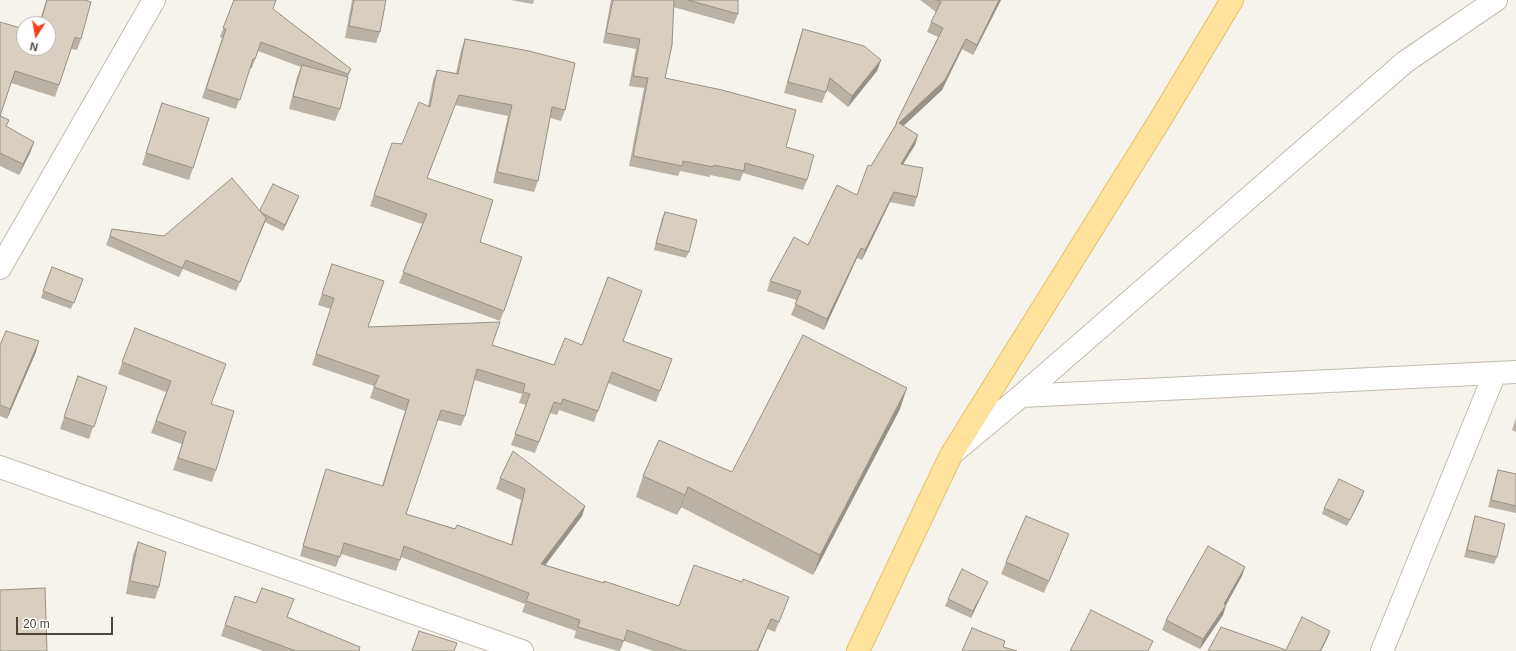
<!DOCTYPE html>
<style>
body{margin:0}
#map{position:relative;width:1516px;height:651px;overflow:hidden;background:#f6f3ec;font-family:Arial,sans-serif}
canvas{display:block}
.north{position:absolute;left:16px;top:16px;width:40px;height:40px;box-sizing:border-box;background:#fff;border:1px solid #b7b4b0;border-radius:50%;rotate:191deg;font-size:11px;font-weight:700;line-height:16px;text-align:center;color:#4b4439}
.north::after{content:'';display:block;margin:auto;width:14px;height:18px;background:#fc3f1d;clip-path:polygon(50% 0,100% 100%,50% 72%,0 100%)}
.scale{position:absolute;left:16px;top:617px;width:97px;height:18px;box-sizing:border-box;border:2px solid #4b4439;border-top:0;padding-left:5px;font-size:12px;line-height:14px;white-space:nowrap;color:#4b4439;-webkit-text-stroke:3px #fff;paint-order:stroke}
</style>
<div id="map">
<canvas width="1516" height="651"></canvas>
<div class="north">N</div>
<div class="scale">20 m</div>
</div>
<script>
const ctx = document.querySelector('canvas').getContext('2d');
ctx.lineJoin = 'round';
function shape(rows) {
  const path = new Path2D();
  for (const r of rows) {
    path.moveTo(r[0], r[1]);
    for (let i = 2; i < r.length; i += 2) path.lineTo(r[i], r[i + 1]);
  }
  return path;
}
function stroke(path, color, width, dash) {
  ctx.strokeStyle = color;
  ctx.lineWidth = width;
  ctx.lineCap = dash ? 'butt' : 'round';
  ctx.setLineDash(dash || []);
  ctx.stroke(path);
}
function fill(path, color) {
  ctx.fillStyle = color;
  ctx.fill(path, 'evenodd');
}
const minor = shape([
 [0,268,154,0],
 [1021,396,1516,372],
 [955,451,1021,396,1405,62,1496,0],
 [0,467,522,651],
 [1382,651,1495,373]
]);
const major = shape([
 [858,651,951,455,1160,120,1232,0]
]);
const wall = shape([
 [46,0,85,0,81,39,77,50,71,49,55,97,11,83,0,22,24,48,48,24,39,24],
 [234,0,273,9,351,69,348,77,340,109,335,121,289,109,297,77,301,67,258,51,252,68,250,68,236,109,202,98,222,38,220,37],
 [352,0,386,0,380,32,376,43,345,38],
 [510,0,534,0,533,4],
 [611,0,738,0,738,14,734,24,673,7,665,78,786,147,807,180,803,190,743,173,740,181,710,175,710,177,680,171,678,176,629,166,644,88,629,86,636,49,603,43],
 [920,0,1001,0,973,55,962,49,942,90,903,126,918,135,915,145,903,164,917,197,914,207,890,202,862,260,857,258,824,330,791,315,797,300,767,291,770,281,857,195,871,166,893,130,896,123,938,37,927,32,931,22,936,12],
 [803,29,881,60,877,71,848,107,827,90,822,103,784,93,799,40],
 [465,39,565,110,561,121,550,118,538,181,534,192,493,183,508,116,455,105,427,178,480,242,504,311,500,321,399,283,422,224,370,206,392,143,402,144,428,106,433,80,437,70,456,73,461,50],
 [162,103,193,168,189,180,142,165],
 [0,116,9,120,6,127,34,142,30,153,19,175,0,166],
 [299,196,283,231,265,222,236,291,183,269,179,277,106,245,112,229,164,236,260,210],
 [665,212,689,252,686,258,654,250,662,218],
 [332,264,368,327,492,345,554,365,582,345,623,341,672,359,656,402,608,383,594,422,559,410,557,415,550,413,535,453,511,445,526,405,519,403,522,394,474,380,465,416,461,426,437,420,406,514,511,545,521,500,496,489,500,478,585,506,582,516,545,565,679,606,742,582,789,597,775,632,767,629,758,651,653,651,624,641,620,651,618,651,574,638,576,631,522,612,525,604,401,557,396,571,341,554,336,567,300,556,322,480,326,469,382,486,405,411,370,398,374,386,312,365,331,309,318,305],
 [52,267,83,279,71,309,41,298],
 [135,328,211,404,216,470,212,482,173,470,182,444,151,433,166,392,118,374],
 [0,345,36,352,7,419,0,416],
 [78,376,107,387,89,439,60,429],
 [900,409,813,575,681,507,677,515,636,497,643,476,732,472],
 [1516,418,1516,432,1512,430],
 [1498,470,1516,474,1516,513,1488,507,1496,476],
 [1364,491,1362,497,1347,526,1322,514,1324,508],
 [1475,516,1497,557,1494,564,1464,557,1473,523],
 [1069,534,1064,546,1044,593,1001,574,1006,562],
 [138,542,159,587,155,599,126,594,133,555],
 [1242,576,1226,605,1223,615,1200,649,1162,630,1166,620],
 [985,588,971,618,945,606,948,599],
 [235,596,287,617,359,651,263,651,221,636]
]);
const shadedWall = shape([
 [999,0,1001,0,973,55,977,45],
 [966,39,962,49,942,90,895,134,899,123],
 [881,60,877,71,848,107,852,96],
 [918,135,915,145,897,174,901,164],
 [34,142,30,153,19,175,23,164],
 [894,192,890,202,862,260,865,250],
 [299,196,296,203,283,231,285,225],
 [266,218,263,227,236,291,240,282],
 [861,248,857,258,824,330,827,319],
 [39,341,36,352,7,419,10,409],
 [907,388,900,409,813,575,820,555],
 [688,487,681,507,677,515,685,495],
 [1364,491,1362,497,1347,526,1350,520],
 [585,506,582,516,538,575,541,564],
 [1245,567,1242,576,1222,612,1226,605,1223,615,1200,649,1203,639],
 [988,582,985,588,971,618,973,611],
 [771,619,767,629,758,651,757,651],
 [1330,631,1328,637,1321,651,1320,651]
]);
const building = shape([
 [47,0,85,0,91,2,81,39,75,37,59,85,15,71,0,116,0,22,24,29,24,48,48,48,48,24,40,24,47,0],
 [234,0,276,0,273,9,351,69,348,74,261,42,255,59,253,59,240,100,206,89,226,29,223,28,234,0],
 [354,0,386,0,380,32,349,26,354,0],
 [613,0,674,0,672,45,665,78,722,90,796,110,786,147,814,155,807,180,745,163,744,171,714,165,713,167,683,161,682,166,633,156,648,78,633,76,640,39,606,33,613,0],
 [688,0,738,0,738,14,688,0],
 [937,0,999,0,977,45,966,39,945,80,899,123,918,135,901,164,923,168,917,197,894,192,865,250,861,248,827,319,795,304,801,291,770,281,794,237,808,245,837,185,857,195,868,165,871,166,897,123,896,123,943,28,931,22,941,2,937,0],
 [803,29,864,46,881,60,852,96,830,78,826,92,788,82,803,29],
 [465,39,529,51,575,63,565,110,552,107,538,181,497,172,512,105,459,95,427,178,493,200,480,242,522,257,504,311,403,272,427,214,374,195,392,143,402,144,419,102,430,107,437,70,458,74,465,39],
 [302,65,348,77,340,109,293,96,302,65],
 [162,103,209,118,193,168,146,153,162,103],
 [0,116,9,120,6,126,34,142,23,164,0,153,0,116],
 [232,178,266,218,240,282,186,260,182,268,110,236,112,229,164,236,232,178],
 [273,184,299,196,285,225,262,213,260,210,273,184],
 [665,212,697,220,689,252,656,243,665,212],
 [332,264,384,281,368,327,500,322,492,345,554,365,565,338,582,345,608,277,642,291,623,341,672,359,660,391,612,372,598,411,563,399,561,404,554,402,539,442,515,434,530,394,523,392,525,384,477,369,465,416,441,410,406,514,455,529,457,525,512,545,525,489,500,478,513,451,585,506,541,564,604,583,604,581,679,606,694,565,742,582,743,579,789,597,779,622,771,619,757,651,687,651,627,630,624,641,578,627,580,620,526,601,529,593,404,546,400,560,344,543,340,557,303,546,326,469,383,486,409,400,374,387,379,376,316,354,334,298,322,294,332,264],
 [52,267,83,279,74,303,43,291,52,267],
 [135,328,226,364,211,404,234,411,216,470,178,458,186,432,156,421,171,381,122,362,135,328],
 [6,331,39,341,10,409,0,405,0,345,6,331],
 [803,335,907,388,820,555,688,487,685,495,643,476,659,440,732,472,803,335],
 [78,376,107,387,94,427,64,417,78,376],
 [1498,470,1516,474,1516,506,1491,500,1498,470],
 [1339,479,1364,491,1350,520,1324,508,1339,479],
 [1026,516,1069,534,1049,581,1006,562,1026,516],
 [1475,516,1505,524,1497,557,1467,550,1475,516],
 [138,542,166,552,159,587,130,581,138,542],
 [1208,546,1245,567,1224,604,1226,605,1203,639,1166,620,1208,546],
 [962,569,988,582,973,611,948,599,962,569],
 [45,588,47,651,0,651,0,590,45,588],
 [262,588,294,599,287,617,360,647,359,651,296,651,225,625,235,596,256,603,262,588],
 [1091,610,1153,641,1148,651,1070,651,1091,610],
 [1302,617,1330,631,1320,651,1208,651,1221,627,1286,650,1302,617],
 [972,628,1005,641,1003,647,1017,651,962,651,972,628],
 [419,631,457,643,454,651,412,651,419,631]
]);
stroke(minor, '#c2bbae', 24);
stroke(major, '#e6c16a', 24);
stroke(minor, '#fff', 22);
stroke(major, '#ffe39c', 22);
fill(wall, '#bab2a6');
fill(shadedWall, '#979187');
fill(building, '#d8cfc1');
stroke(building, '#979187', 1);
</script>
